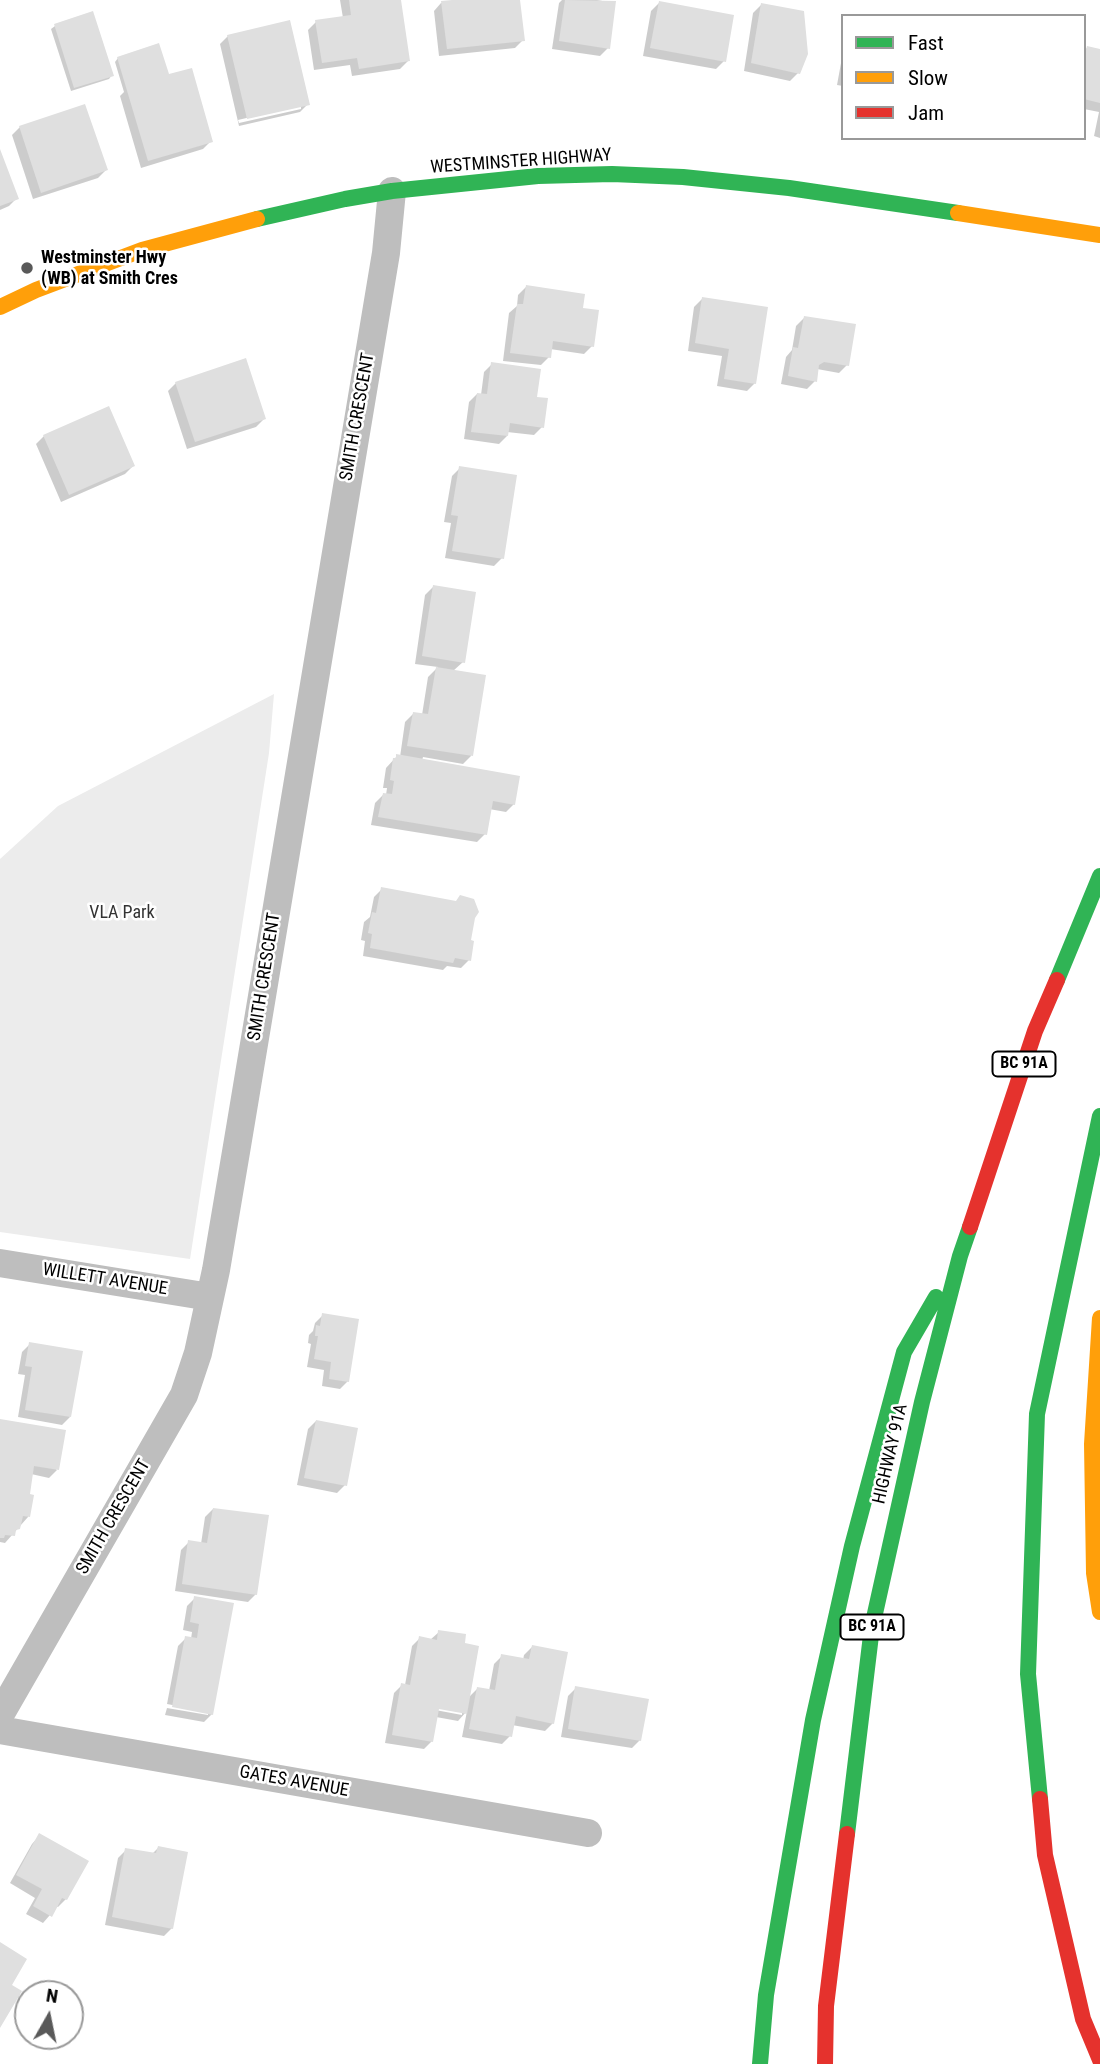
<!DOCTYPE html>
<style>
body{margin:0}
#map{position:relative;width:1100px;height:2064px;overflow:hidden;background:#fff;font-family:"Roboto Condensed",sans-serif}
canvas{display:block}
.legend{position:absolute;left:841px;top:14px;width:245px;height:126px;box-sizing:border-box;background:#fff;border:2px solid #999;margin:0;padding:9px 12px;list-style:none;font-size:21px;color:#000}
.legend li{display:flex;align-items:center;gap:14px;height:35px}
.legend b{width:35px;border:2px solid #999}
.north{position:absolute;left:14px;top:1980px;width:70px;height:70px;box-sizing:border-box;background:#fff;border:2px solid #999;border-radius:50%;rotate:9deg;font-size:19px;font-weight:700;line-height:28px;text-align:center;color:#000}
.north::after{content:'';display:block;margin:auto;width:24px;height:32px;background:#595959;clip-path:polygon(50% 0,100% 100%,50% 72%,0 100%)}
</style>
<div id="map">
<canvas width="1100" height="2064"></canvas>
<ul class="legend">
<li><b style="height:9px;background:#30b455"></b>Fast</li>
<li><b style="height:9px;background:#ff9f0a"></b>Slow</li>
<li><b style="height:9px;background:#e5322d"></b>Jam</li>
</ul>
<div class="north">N</div>
</div>
<script>
const ctx = document.querySelector('canvas').getContext('2d');
ctx.lineJoin = 'round';
function fill(path, color) {
  ctx.fillStyle = color;
  ctx.fill(path, 'evenodd');
}
function shape(rows) {
  const path = new Path2D();
  for (const r of rows) {
    path.moveTo(r[0], r[1]);
    for (let i = 2; i < r.length; i += 2) path.lineTo(r[i], r[i + 1]);
  }
  return path;
}
function stroke(path, color, width, dash) {
  ctx.strokeStyle = color;
  ctx.lineWidth = width;
  ctx.lineCap = dash ? 'butt' : 'round';
  ctx.setLineDash(dash || []);
  ctx.stroke(path);
}
function label(font, color, halo, rows, align = 'center') {
  ctx.font = font + ' "Roboto Condensed",sans-serif';
  ctx.lineWidth = 5;
  ctx.setLineDash([]);
  ctx.textBaseline = 'middle';
  ctx.strokeStyle = halo;
  ctx.fillStyle = color;
  for (const [text, x, y, turn = 0] of rows) {
    ctx.save();
    ctx.translate(x, y);
    ctx.rotate((+turn || 0) * Math.PI / 180);
    ctx.textAlign = isNaN(turn) ? turn : align;
    if (halo) ctx.strokeText(text, 0, 0);
    ctx.fillText(text, 0, 0);
    ctx.restore();
  }
}
const green = shape([
 [274,694,269,753,190,1259,0,1232,0,859,58,806]
]);
const shadow = shape([
 [340,0,399,0,408,61,400,69,352,76,350,65,314,70,308,30,316,22,343,18],
 [468,0,518,0,523,40,515,48,439,56,434,11,441,3],
 [562,0,597,0,614,3,608,48,600,56,552,49,559,3],
 [659,3,724,61,716,69,643,56,651,11],
 [761,5,798,73,790,81,744,71,753,13],
 [55,26,112,75,109,79,71,91,51,29],
 [228,36,308,104,300,112,239,126,220,44],
 [301,105,301,109,239,123,238,120],
 [1087,48,1100,51,1100,138,1094,136,1099,112,1084,109,1084,51],
 [843,52,843,86,837,85],
 [118,58,167,74,211,141,203,149,141,168,120,96,124,92,115,62],
 [20,127,106,170,98,178,33,199,12,135],
 [0,154,17,198,9,206,0,210],
 [526,287,581,309,592,346,584,354,550,349,549,357,541,365,503,361,509,313,517,306,518,295],
 [702,299,755,383,747,391,717,386,722,356,688,351,694,307],
 [804,318,847,365,839,373,817,369,815,381,807,389,781,384,786,357,792,350,796,326],
 [492,364,535,399,542,427,534,435,507,432,507,436,499,444,464,439,469,402,477,394,481,395,484,372],
 [176,383,264,419,256,427,187,449,168,391],
 [44,436,133,466,125,474,61,502,36,444],
 [460,468,502,558,494,566,445,558,451,523,444,522,452,476],
 [433,587,463,662,453,671,471,756,463,764,423,757,422,761,514,804,506,812,489,809,485,834,477,842,371,825,375,803,383,795,386,795,387,788,383,788,386,768,397,756,400,757,405,722,413,714,422,715,428,677,438,667,415,664,425,595],
 [382,889,469,942,469,960,461,968,447,966,443,970,363,956,365,941,361,940,364,922,370,917,374,897],
 [323,1315,348,1381,340,1389,322,1386,324,1370,307,1367,311,1344,308,1343,309,1335,313,1331,315,1323],
 [30,1344,70,1417,62,1425,18,1417,25,1375,18,1374,22,1352],
 [0,1421,57,1470,49,1478,31,1474,28,1517,5,1543,0,1542],
 [316,1421,345,1485,337,1493,297,1485,308,1429],
 [213,1509,256,1594,248,1602,175,1591,181,1550,189,1542,201,1544,205,1517],
 [195,1598,232,1604,212,1714,204,1722,165,1715,167,1708,208,1715,208,1712,167,1704,178,1646,186,1638,191,1639,192,1632,183,1630,187,1606],
 [439,1632,468,1698,478,1688,489,1691,494,1664,502,1656,523,1660,524,1655,532,1647,553,1723,545,1731,512,1725,510,1736,502,1744,462,1737,467,1711,458,1721,436,1717,432,1741,424,1749,385,1743,394,1693,402,1685,405,1685,412,1646,420,1638,430,1640],
 [431,1705,462,1711,462,1715,430,1709],
 [576,1688,640,1740,632,1748,561,1737,568,1696],
 [39,1836,66,1899,58,1907,56,1906,50,1915,43,1923,26,1914,35,1898,10,1883,32,1844],
 [158,1848,172,1928,164,1936,105,1925,118,1858,126,1850,152,1854]
]);
const building = shape([
 [349,0,401,0,410,61,359,69,357,58,322,63,315,20,351,15],
 [452,0,520,0,525,41,447,49,441,1],
 [565,0,616,1,610,49,559,41],
 [659,1,734,15,726,62,650,48],
 [761,3,804,11,808,54,800,74,751,63],
 [93,11,114,76,74,88,54,24],
 [290,20,310,105,247,119,227,35],
 [159,43,169,74,192,68,213,142,148,161,117,57],
 [1087,46,1100,49,1100,103,1084,99,1084,58],
 [85,104,108,170,41,193,19,126],
 [0,149,19,199,0,206],
 [526,285,585,294,583,308,599,310,594,347,553,341,551,358,510,353,517,304,523,304],
 [702,297,768,307,756,384,724,379,729,349,695,343],
 [804,316,856,324,849,366,824,362,819,365,817,382,788,376,793,347,798,348],
 [246,358,266,419,195,442,175,382],
 [491,362,541,369,537,397,548,398,544,428,510,423,508,436,471,432,477,393,487,394],
 [109,406,135,466,69,495,43,435],
 [459,466,517,475,504,559,452,551,458,516,451,515],
 [433,585,476,592,465,663,422,656],
 [436,667,486,675,473,756,407,746,413,712,428,714],
 [396,754,520,776,515,805,493,801,487,835,378,817,383,793,392,794,394,781,390,780,393,758,396,758],
 [381,887,456,901,460,895,474,899,479,912,475,918,471,940,474,941,471,961,455,958,453,963,370,948,372,934,368,933,372,912,376,913],
 [322,1313,359,1319,349,1382,329,1379,331,1362,314,1359,318,1336,315,1336,316,1325,320,1326],
 [29,1342,83,1351,71,1417,25,1410,32,1367,25,1366],
 [0,1419,66,1430,59,1470,34,1466,30,1494,34,1495,30,1517,23,1516,20,1529,16,1530,15,1536,5,1535,4,1538,0,1538],
 [316,1420,358,1428,347,1486,304,1478],
 [213,1508,269,1515,257,1595,182,1584,188,1540,207,1543],
 [194,1596,234,1603,213,1715,172,1707,185,1636,197,1638,199,1624,190,1622],
 [438,1630,466,1634,465,1643,479,1646,467,1714,439,1709,433,1742,392,1735,401,1683,410,1685,419,1636,437,1640],
 [532,1645,568,1652,554,1724,516,1716,512,1737,469,1729,477,1687,495,1690,501,1654,529,1659],
 [575,1686,649,1699,641,1741,568,1729],
 [39,1833,89,1861,67,1900,62,1898,52,1917,33,1906,42,1889,16,1875],
 [158,1846,188,1852,173,1929,112,1917,125,1848,156,1853],
 [0,1942,27,1959,12,1985,22,1991,0,2028]
]);
const street = shape([
 [0,1263,210,1297],
 [0,1715,184,1395,198,1353,216,1270,237,1146,386,253,392,191],
 [0,1730,588,1833]
]);
const fast = shape([
 [257,219,345,199,392,191,538,176,612,174,683,177,789,188,958,213],
 [1057,980,1100,876],
 [1040,1799,1028,1674,1037,1414,1100,1116],
 [847,1834,872,1627,922,1402,960,1256,970,1227],
 [760,2064,766,1995,813,1720,852,1546,904,1352,936,1297]
]);
const slow = shape([
 [958,213,1100,235],
 [0,307,36,290,142,250,257,219],
 [1100,1318,1092,1444,1094,1573,1100,1612]
]);
const jam = shape([
 [970,1227,1035,1031,1057,980],
 [1040,1799,1045,1855,1083,2019,1100,2060],
 [825,2064,826,2006,847,1834]
]);
const markers = [
 [27,268,7,"#595959"]
];
const shields = [
 [1024,1064,63],
 [872,1627,63]
];
const shieldNames = [
 ["BC 91A",1024,1064],
 ["BC 91A",872,1627]
];
const streetNames = [
 ["WESTMINSTER HIGHWAY",521,162,-4],
 ["SMITH CRESCENT",358,417,-80],
 ["SMITH CRESCENT",265,977,-81],
 ["WILLETT AVENUE",105,1280,9],
 ["HIGHWAY 91A",891,1454,-77],
 ["SMITH CRESCENT",114,1517,-60],
 ["GATES AVENUE",294,1782,10]
];
const poiNames = [
 ["Westminster Hwy",41,258],
 ["(WB) at Smith Cres",41,279]
];
const parkNames = [
 ["VLA Park",122,913]
];
fill(green, '#ececec');
fill(shadow, '#0003');
fill(building, '#dfdfdf');
stroke(street, '#bebebe', 28);
stroke(fast, '#30b455', 16);
stroke(slow, '#ff9f0a', 16);
stroke(jam, '#e5322d', 16);
for (const [x, y, r, color] of markers) {
  const dot = new Path2D();
  dot.arc(x, y, r, 0, 2 * Math.PI);
  ctx.fillStyle = color;
  ctx.fill(dot);
  stroke(dot, '#fff', 2.5);
}
for (const [x, y, w] of shields) {
  const box = new Path2D();
  box.roundRect(x - w / 2, y - 12.5, w, 25, 5);
  ctx.fillStyle = '#fff';
  ctx.fill(box);
  stroke(box, '#000', 2);
}
label('bold 16px', '#000', null, shieldNames);
label('18px', '#000', '#fff', streetNames);
label('bold 18px', '#000', '#fff', poiNames, 'left');
label('18px', '#333', '#fff', parkNames);
</script>
